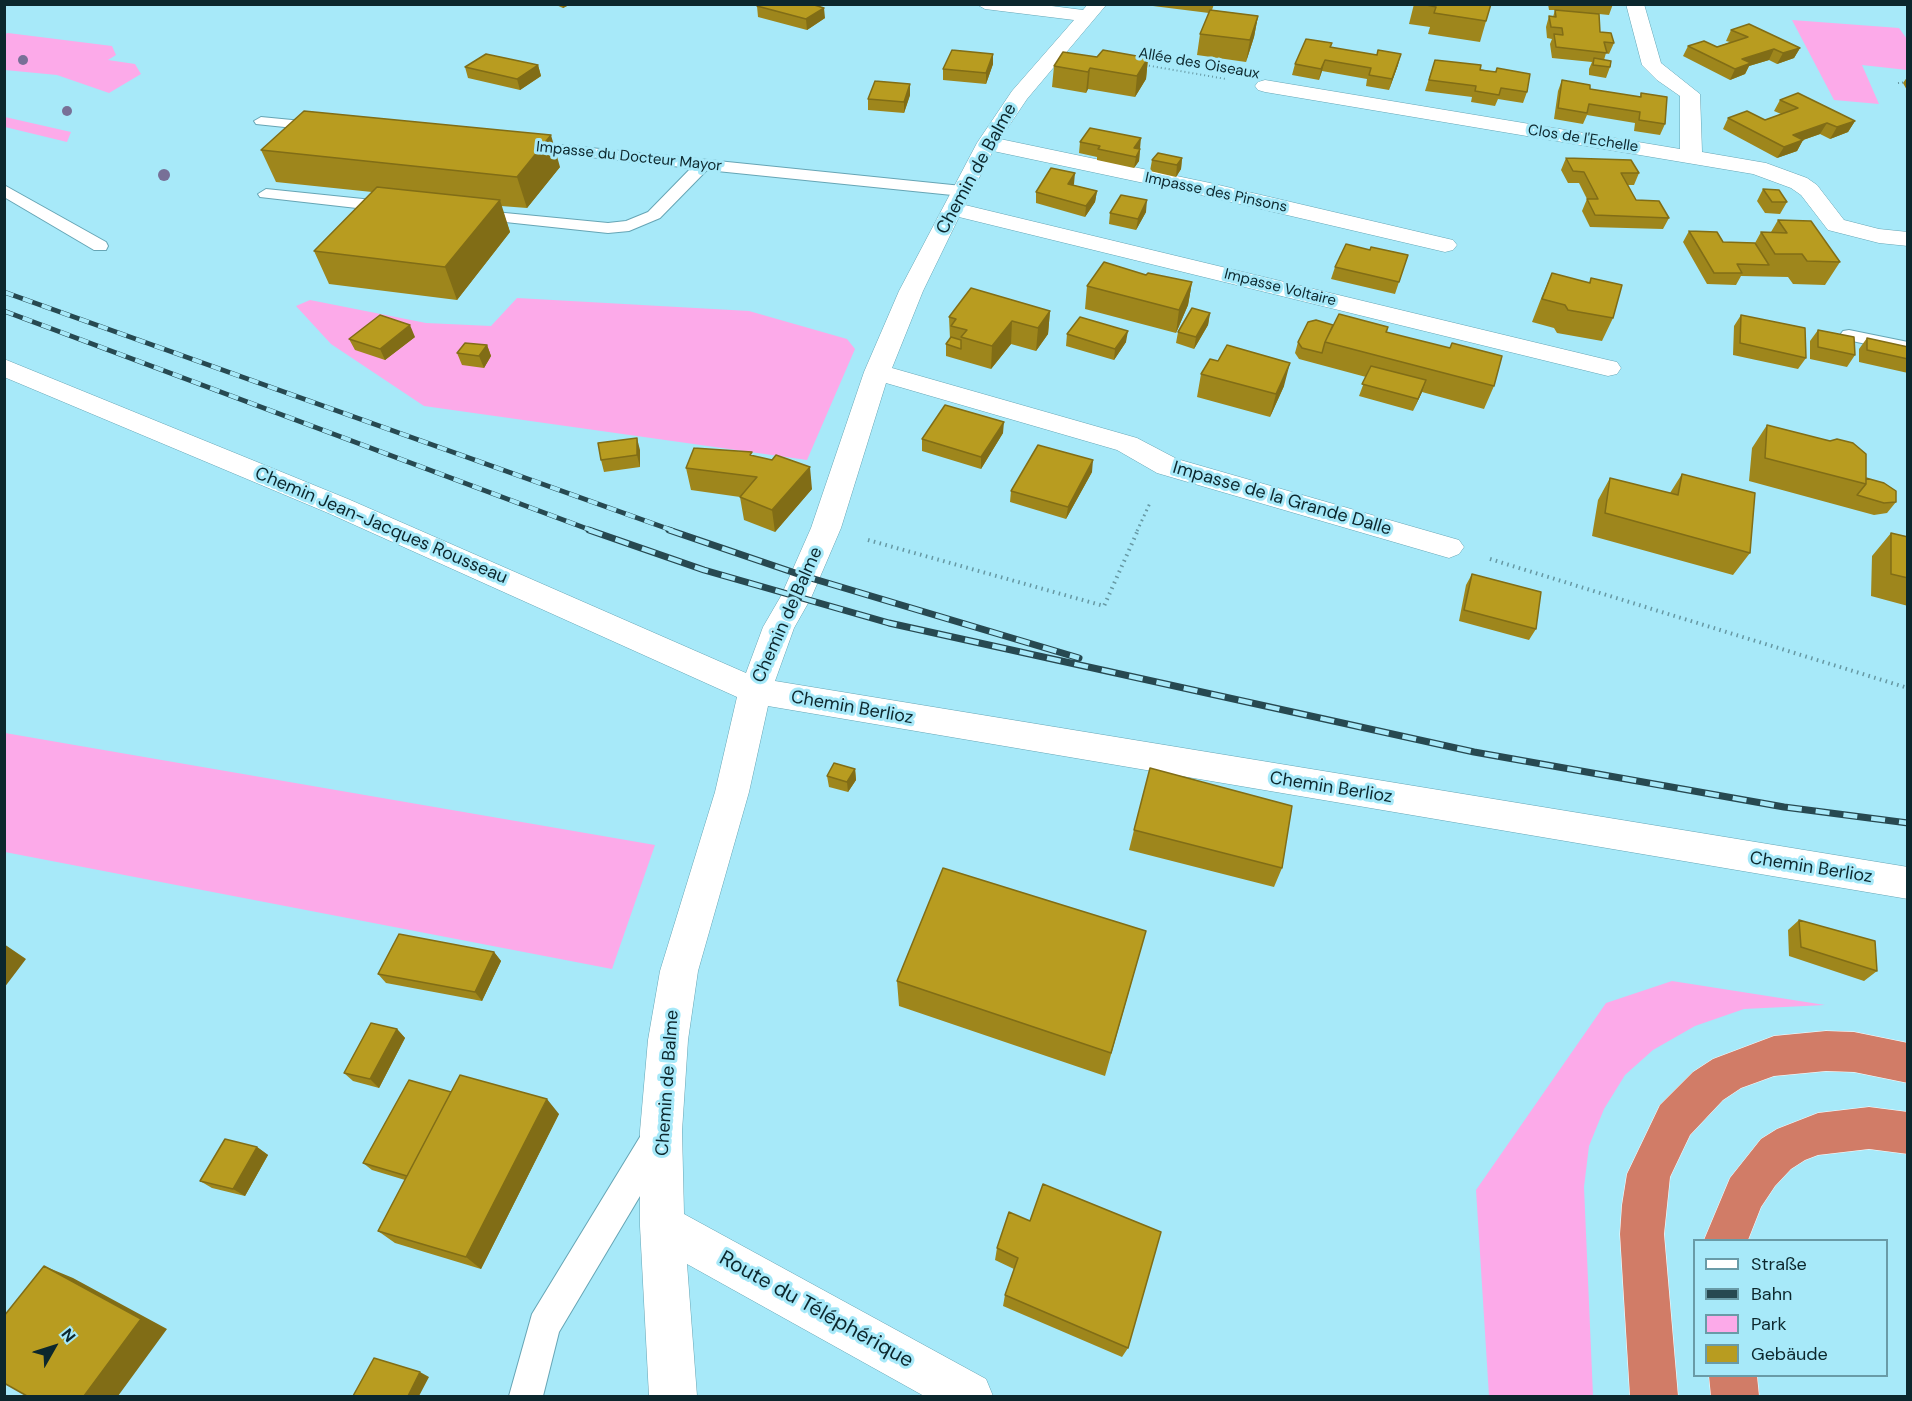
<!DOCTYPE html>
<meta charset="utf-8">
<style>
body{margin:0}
#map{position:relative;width:1912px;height:1401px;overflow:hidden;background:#a7e9f9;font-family:"DM Sans",sans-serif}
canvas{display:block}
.frame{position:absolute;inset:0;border:6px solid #0c272d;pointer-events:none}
.legend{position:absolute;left:1693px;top:1239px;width:195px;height:138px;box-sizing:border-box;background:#a7e9f9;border:2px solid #699ba7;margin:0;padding:8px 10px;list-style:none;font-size:18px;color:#0c272d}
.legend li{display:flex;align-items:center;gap:12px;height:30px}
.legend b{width:30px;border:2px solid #699ba7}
.north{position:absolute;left:24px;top:1317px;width:60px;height:60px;-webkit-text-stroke:4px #a7e9f9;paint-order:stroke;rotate:51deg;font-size:16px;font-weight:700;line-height:24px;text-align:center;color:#0c272d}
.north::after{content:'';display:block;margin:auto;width:21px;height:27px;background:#0c272d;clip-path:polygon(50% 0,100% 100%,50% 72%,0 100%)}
</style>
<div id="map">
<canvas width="1912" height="1401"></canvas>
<div class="frame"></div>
<ul class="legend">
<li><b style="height:8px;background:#fff"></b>Straße</li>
<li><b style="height:8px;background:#274951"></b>Bahn</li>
<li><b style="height:16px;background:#fcaae9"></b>Park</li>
<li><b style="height:16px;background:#b89c20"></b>Gebäude</li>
</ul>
<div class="north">N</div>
</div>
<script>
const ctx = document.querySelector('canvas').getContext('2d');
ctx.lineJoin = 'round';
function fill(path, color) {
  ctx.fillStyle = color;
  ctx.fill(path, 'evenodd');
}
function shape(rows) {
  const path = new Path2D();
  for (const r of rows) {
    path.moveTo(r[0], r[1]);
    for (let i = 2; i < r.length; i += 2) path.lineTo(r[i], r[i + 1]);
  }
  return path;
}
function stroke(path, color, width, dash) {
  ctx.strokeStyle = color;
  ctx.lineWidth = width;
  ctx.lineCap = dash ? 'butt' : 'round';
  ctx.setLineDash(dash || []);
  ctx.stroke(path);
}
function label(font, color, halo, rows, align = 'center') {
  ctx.font = font + ' "DM Sans",sans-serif';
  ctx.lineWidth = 6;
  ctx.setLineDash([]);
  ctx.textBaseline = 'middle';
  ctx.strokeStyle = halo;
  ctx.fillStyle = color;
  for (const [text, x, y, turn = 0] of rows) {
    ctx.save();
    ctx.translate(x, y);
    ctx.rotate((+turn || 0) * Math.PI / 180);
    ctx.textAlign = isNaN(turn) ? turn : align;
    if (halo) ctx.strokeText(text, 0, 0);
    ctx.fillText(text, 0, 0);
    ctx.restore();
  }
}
const green = shape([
 [1792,20,1899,28,1907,39,1907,70,1862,65,1879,104,1834,100],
 [8,33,112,46,116,55,108,60,135,64,141,74,109,93,57,75,5,70,5,34],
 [4,117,5,117,71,132,67,142,5,127],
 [517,298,749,311,847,339,855,349,807,460,424,406,331,344,296,306,310,300,426,323,491,326],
 [5,733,655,845,612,969,5,852],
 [1672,981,1825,1005,1744,1009,1695,1026,1653,1050,1625,1075,1604,1109,1589,1146,1584,1187,1593,1396,1489,1396,1476,1190,1606,1003]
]);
const pathFar2 = shape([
 [1145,65,1226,79],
 [1898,83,1908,82]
]);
const pathFar1 = shape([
 [1137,531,1150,503]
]);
const path = shape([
 [868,540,1104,606,1138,530],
 [1490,559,1908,688]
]);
const service = shape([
 [261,117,323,123,330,127,323,131,256,124,254,121,261,117],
 [522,141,962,186,970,191,962,196,707,170,660,218,629,231,608,233,468,218,466,215,468,212,474,210,608,223,626,221,648,212,691,168,517,149,514,146,522,141],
 [4,185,106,242,108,246,106,250,94,250,4,197,4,185],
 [266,189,392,202,400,207,392,212,260,197,258,194,266,189],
 [1849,330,1908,342,1908,353,1843,339,1840,335,1843,331,1849,330],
 [657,1123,668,1127,672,1138,668,1149,559,1332,543,1396,509,1396,532,1314,646,1127,657,1123]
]);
const minor = shape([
 [976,4,1036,4,1083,10,1088,4,1107,4,1027,99,1000,139,1210,183,1453,240,1457,245,1453,250,1445,252,1210,197,993,151,965,205,1608,360,1617,362,1621,368,1617,374,1608,376,959,217,923,291,892,368,1137,438,1177,459,1459,540,1464,547,1459,554,1449,558,1157,473,1117,450,886,383,841,528,811,598,794,628,775,681,1908,867,1908,899,768,706,749,792,698,971,688,1040,682,1131,684,1214,986,1379,993,1396,924,1396,687,1264,697,1396,649,1396,640,1226,640,1131,648,1040,660,971,715,792,737,697,328,513,4,377,4,359,348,499,746,673,763,627,781,596,811,528,864,372,899,291,977,143,1012,91,1074,20,985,9,976,4],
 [1626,4,1644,4,1661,63,1700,94,1702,152,1766,163,1807,178,1817,185,1844,220,1879,229,1908,232,1908,246,1879,243,1828,230,1801,195,1791,188,1753,174,1265,92,1258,90,1255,86,1258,82,1265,80,1680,149,1680,96,1657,80,1642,65,1626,4]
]);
const motorway = shape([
 [1826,1031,1854,1032,1908,1043,1908,1083,1854,1072,1826,1071,1774,1076,1741,1088,1723,1100,1690,1135,1670,1177,1664,1234,1678,1396,1630,1396,1620,1234,1622,1205,1627,1174,1660,1105,1693,1072,1713,1059,1774,1036,1826,1031],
 [1869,1107,1908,1112,1908,1154,1869,1149,1818,1155,1805,1160,1791,1169,1775,1186,1761,1207,1748,1240,1704,1240,1730,1178,1761,1139,1777,1129,1818,1113,1869,1107],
 [1709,1376,1757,1376,1759,1396,1711,1396,1709,1376]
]);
const railFar1 = shape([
 [4,292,674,531],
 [4,311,593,531]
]);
const rail = shape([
 [589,530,704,570,889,623,1474,752,1784,807,1908,823],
 [669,530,804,576,1079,658]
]);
const trees = [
 [23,60,5],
 [67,111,5],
 [164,175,6]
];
const wall = shape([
 [554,4,571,4,563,8],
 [1153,4,1214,4,1212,10,1258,16,1254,37,1246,62,1197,55,1200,34,1209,13,1153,6],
 [1414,4,1491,4,1480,42,1428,34,1430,27,1409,24],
 [1548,4,1613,4,1609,15,1599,14,1600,32,1614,43,1609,54,1606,53,1604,60,1610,67,1606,78,1589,75,1589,69,1592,62,1552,58,1550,44,1552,39,1547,38,1546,27,1549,16,1553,17,1555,10,1549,10],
 [757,6,825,18,807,30,758,17],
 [1731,30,1800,48,1794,58,1777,64,1769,60,1749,66,1745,74,1730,80,1683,56,1688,46,1717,47,1730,42,1726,41],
 [1332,43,1331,47,1398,65,1389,90,1366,86,1367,79,1322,71,1319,80,1292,75,1295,64],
 [993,54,993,64,986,84,943,80,943,69],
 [1148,58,1146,79,1135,97,1088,89,1086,93,1052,87,1054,66],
 [1435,60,1495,72,1497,68,1527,92,1523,103,1498,99,1495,106,1471,102,1472,97,1425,91],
 [538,65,541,76,520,90,468,78,465,67],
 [1908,76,1908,92,1903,83],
 [1562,80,1590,89,1640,97,1641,93,1665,124,1660,135,1634,131,1635,123,1587,115,1583,124,1554,119,1558,91],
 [910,84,910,95,904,113,868,110,868,99],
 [1780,100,1855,121,1848,132,1830,139,1820,134,1803,140,1797,151,1777,158,1723,129,1728,118,1765,120,1781,114,1774,111],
 [1080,142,1140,149,1139,161,1134,168,1097,160,1097,157,1079,153],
 [261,150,560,167,527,208,501,206,510,232,457,300,329,284,314,251,372,192,276,182],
 [1182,158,1181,169,1176,177,1150,171,1152,160],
 [1566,158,1639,173,1634,185,1627,185,1636,200,1669,218,1663,229,1590,227,1582,211,1587,199,1579,183,1568,183,1561,170],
 [1074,184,1073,185,1097,191,1095,202,1085,217,1036,203,1036,192],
 [1763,189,1787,202,1780,214,1765,213,1757,201],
 [1146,212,1136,230,1109,224,1110,213],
 [1778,220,1840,262,1825,285,1793,284,1788,277,1741,276,1736,285,1707,284,1683,242,1689,231,1723,242,1755,243,1761,232,1771,232],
 [1370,250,1408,255,1395,294,1331,279,1335,267],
 [1552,273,1589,283,1591,278,1613,318,1602,341,1557,333,1554,328,1532,322,1542,296],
 [1146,275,1192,282,1188,305,1176,333,1085,309,1087,286],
 [1050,311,1048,334,1036,351,1011,344,991,369,946,356,946,344,950,339,949,317],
 [1210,313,1208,325,1194,349,1176,343,1178,332],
 [1741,315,1806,358,1798,369,1733,355,1734,326],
 [1333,325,1388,327,1387,332,1494,386,1484,409,1422,392,1413,411,1359,396,1366,377,1299,359,1295,353,1298,342],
 [1818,330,1855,355,1847,367,1810,359,1810,341],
 [1067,334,1126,342,1114,360,1066,346],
 [415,337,385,360,355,350,349,339],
 [1867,338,1908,347,1908,373,1859,362,1859,349],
 [487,345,491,356,484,368,462,365,457,353],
 [1201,374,1284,386,1270,417,1197,397],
 [1767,425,1866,478,1896,502,1887,513,1874,515,1749,481,1752,448],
 [1003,433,981,469,922,451,922,439],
 [640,450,640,467,604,472,601,460],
 [753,456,812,489,775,532,744,520,740,497,691,490,686,468],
 [1092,472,1066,519,1010,502,1011,491],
 [1682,474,1750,553,1733,575,1592,536,1598,500,1610,478,1670,493],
 [1891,533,1908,537,1908,606,1871,596,1872,556],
 [1472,574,1536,629,1529,640,1459,621,1466,585],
 [855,769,856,780,848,792,829,787,827,776],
 [1134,830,1282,868,1274,887,1129,850],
 [1799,920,1877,971,1864,981,1789,956,1788,930],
 [1146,931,1105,1076,899,1006,897,981],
 [494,952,501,961,482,1001,386,983,378,974],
 [397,1029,405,1038,379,1088,353,1081,344,1073],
 [451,1092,559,1114,481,1269,395,1243,378,1231,405,1180,372,1170,363,1163],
 [257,1147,268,1155,245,1196,212,1188,200,1181],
 [1030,1221,1128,1348,1122,1357,1003,1306,1005,1295,1014,1269,995,1260,997,1248]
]);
const shadedWall = shape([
 [562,4,571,4,563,8],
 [824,8,825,18,807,30,806,19],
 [1258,16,1254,37,1246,62,1250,40],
 [1800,48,1794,58,1777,64,1783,53],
 [1774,49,1769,60,1749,66,1745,74,1730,80,1735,69,1742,59],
 [993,54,993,64,986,84,986,73],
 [1401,54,1398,65,1389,90,1392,79],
 [1148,58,1146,79,1135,97,1137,76],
 [1325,60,1322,71,1319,80,1321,69],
 [538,65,541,76,520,90,517,79],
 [1090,68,1088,89,1086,93,1088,72],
 [910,84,910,95,904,113,904,102],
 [1855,121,1848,132,1830,139,1837,127],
 [1827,123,1820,134,1803,140,1797,151,1777,158,1784,147,1793,135],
 [551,135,560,167,527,208,517,177],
 [1141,138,1140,149,1134,148],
 [1140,149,1139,161,1134,168,1136,157],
 [1182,158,1181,169,1176,177,1177,165],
 [1075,173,1074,184,1067,196,1068,184],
 [1097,191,1095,202,1085,217,1086,206],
 [500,200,510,232,457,300,445,267],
 [1147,200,1146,212,1136,230,1138,219],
 [1192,282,1188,305,1176,333,1179,310],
 [1050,311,1048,334,1036,351,1038,328],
 [1210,313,1208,325,1194,349,1196,337],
 [1012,321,1011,344,991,369,992,346],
 [410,325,415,337,385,360,380,349],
 [1128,331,1126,342,1114,360,1115,349],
 [487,345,491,356,484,368,479,356],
 [1290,363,1284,386,1270,417,1276,394],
 [1426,380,1422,392,1413,411,1418,399],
 [1004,422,1003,433,981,469,981,457],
 [637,438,640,450,640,467,637,455],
 [1093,460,1092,472,1066,519,1068,507],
 [810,467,812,489,775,532,772,510],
 [855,769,856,780,848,792,847,782],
 [4,944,26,959,4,988],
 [494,952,501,961,482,1001,475,992],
 [397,1029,405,1038,379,1088,370,1079],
 [547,1099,559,1114,481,1269,466,1257],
 [257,1147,268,1155,245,1196,233,1189],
 [44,1266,73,1278,167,1329,118,1396,84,1396],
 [420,1372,429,1377,419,1396,408,1396]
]);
const building = shape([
 [760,4,811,4,824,8,806,19,757,6,760,4],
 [1422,4,1491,4,1486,21,1434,13,1436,7,1422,4],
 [1210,10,1258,16,1250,40,1200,34,1210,10],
 [1555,10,1599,14,1600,32,1611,33,1614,43,1604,42,1607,53,1556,47,1554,34,1563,35,1562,28,1551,27,1549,16,1556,17,1555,10],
 [1749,24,1800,48,1783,53,1774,49,1742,59,1751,63,1735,69,1688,46,1704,41,1717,47,1748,37,1731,30,1749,24],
 [1306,39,1332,43,1330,47,1377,55,1378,50,1401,54,1392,79,1369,75,1371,68,1325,60,1321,69,1295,64,1306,39],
 [952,50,993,54,986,73,943,69,952,50],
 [1103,50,1148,58,1137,76,1090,68,1088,72,1054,66,1063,52,1097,57,1103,50],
 [486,54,538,65,517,79,465,67,486,54],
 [1594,58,1611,61,1610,67,1593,65,1594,58],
 [1435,60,1481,65,1480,70,1496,72,1497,68,1530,74,1527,92,1501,88,1499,95,1475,91,1476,86,1429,80,1435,60],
 [1562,80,1590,85,1590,89,1641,97,1641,93,1667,97,1665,124,1639,120,1640,112,1589,104,1587,113,1558,108,1562,80],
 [875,81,910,84,904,102,868,99,875,81],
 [1798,93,1855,121,1837,127,1827,123,1793,135,1803,140,1784,147,1728,118,1747,111,1765,120,1798,108,1780,100,1798,93],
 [304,111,551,135,517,177,261,150,304,111],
 [1090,128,1141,138,1134,148,1140,149,1136,157,1098,149,1100,146,1080,142,1090,128],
 [1158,153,1182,158,1177,165,1152,160,1158,153],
 [1566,158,1631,160,1639,173,1621,173,1636,200,1659,201,1669,218,1595,215,1587,199,1598,199,1584,172,1573,171,1566,158],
 [1051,168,1075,173,1068,184,1097,191,1086,206,1036,192,1051,168],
 [377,187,500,200,445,267,314,251,377,187],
 [1763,189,1779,190,1787,202,1772,202,1763,189],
 [1121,195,1147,200,1138,219,1110,213,1121,195],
 [1778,220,1811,221,1840,262,1807,261,1802,254,1775,254,1761,232,1787,233,1778,220],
 [1689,231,1717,232,1723,242,1755,243,1769,265,1737,264,1742,273,1714,273,1689,231],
 [1346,244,1370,250,1371,247,1408,255,1399,282,1335,267,1346,244],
 [1104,262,1146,275,1148,273,1192,282,1179,310,1087,286,1104,262],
 [1552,273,1590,283,1591,278,1622,285,1613,318,1568,310,1565,305,1542,299,1552,273],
 [971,288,1050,311,1038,328,1012,321,992,346,961,337,967,330,951,326,956,319,949,317,971,288],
 [1192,308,1210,313,1196,337,1178,332,1192,308],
 [1339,314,1388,327,1386,332,1450,348,1452,343,1502,356,1494,386,1325,342,1339,314],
 [380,315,410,325,380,349,349,339,380,315],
 [1741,315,1805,328,1806,358,1740,343,1741,315],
 [1080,317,1128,331,1115,349,1067,334,1080,317],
 [1316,320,1333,325,1325,342,1322,353,1302,348,1298,342,1308,322,1316,320],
 [1818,330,1854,337,1855,355,1818,347,1818,330],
 [951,337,961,340,961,349,946,344,951,337],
 [1867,338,1908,347,1908,359,1867,350,1867,338],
 [465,343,487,345,479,356,457,353,465,343],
 [1227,345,1290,363,1276,394,1201,374,1210,359,1218,361,1227,345],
 [1371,366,1426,380,1418,399,1362,384,1371,366],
 [945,405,1004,422,981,457,922,439,945,405],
 [1767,425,1830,441,1837,439,1853,443,1866,454,1866,484,1765,458,1767,425],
 [637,438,637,455,601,460,598,443,637,438],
 [1038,445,1093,460,1068,507,1011,491,1038,445],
 [694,448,752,452,750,455,772,460,776,455,810,467,772,510,740,497,757,477,686,468,694,448],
 [1682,474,1755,493,1750,553,1605,513,1610,478,1678,495,1682,474],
 [1866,478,1884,483,1896,491,1896,502,1884,503,1857,495,1866,484,1866,478],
 [1891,533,1908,537,1908,578,1891,574,1891,533],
 [1472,574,1541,592,1536,629,1464,610,1472,574],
 [834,763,855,769,847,782,827,776,834,763],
 [1150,768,1292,806,1282,868,1134,830,1150,768],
 [943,868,1146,931,1111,1053,897,981,943,868],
 [1799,920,1875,941,1877,971,1801,947,1799,920],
 [399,934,494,952,475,992,378,974,399,934],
 [371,1023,397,1029,370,1079,344,1073,371,1023],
 [460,1075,547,1099,466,1257,378,1231,460,1075],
 [409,1080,451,1092,407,1176,363,1163,409,1080],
 [225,1139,257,1147,233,1189,200,1181,225,1139],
 [1043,1184,1161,1232,1128,1348,1005,1295,1018,1258,997,1248,1009,1212,1030,1221,1043,1184],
 [44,1266,141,1319,84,1396,27,1396,4,1383,4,1316,44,1266],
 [374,1358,420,1372,408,1396,353,1396,374,1358]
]);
const farStreetnames = [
 ["Allée des Oiseaux",1199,64,10],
 ["Clos de l'Echelle",1583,139,9],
 ["Impasse du Docteur Mayor",629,157,6],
 ["Impasse des Pinsons",1216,193,12],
 ["Impasse Voltaire",1280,288,14]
];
const streetNames = [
 ["Chemin de Balme",977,169,-61],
 ["Impasse de la Grande Dalle",1282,499,16],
 ["Chemin Jean-Jacques Rousseau",381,526,23],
 ["Chemin de Balme",788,615,-66],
 ["Chemin Berlioz",852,708,10],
 ["Chemin Berlioz",1331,788,9],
 ["Chemin Berlioz",1811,868,9],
 ["Chemin de Balme",668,1083,-86]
];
const nearStreetnames = [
 ["Route du Téléphérique",816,1310,29]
];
fill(green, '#fcaae9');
stroke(service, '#66a5b5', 2);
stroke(minor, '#66a5b5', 1);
stroke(motorway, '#fff', 1);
stroke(pathFar2, '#6698a3', 2, [1, 3]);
stroke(pathFar1, '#6698a3', 3, [1.5, 4]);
stroke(path, '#6698a3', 4, [1.5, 4.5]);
fill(service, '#fff');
fill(minor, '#fff');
fill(motorway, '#d17c67');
stroke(railFar1, '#274951', 5);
stroke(rail, '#274951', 7);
stroke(railFar1, '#a7e9f9', 4, [10]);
stroke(rail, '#a7e9f9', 4.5, [14]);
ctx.fillStyle = '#787097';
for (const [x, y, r] of trees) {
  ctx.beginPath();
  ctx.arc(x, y, r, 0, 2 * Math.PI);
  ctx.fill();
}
fill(wall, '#9e861c');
fill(shadedWall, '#816d16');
fill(building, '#b89c20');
stroke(building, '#816d16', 1.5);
label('15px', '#0c272d', '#a7e9f9', farStreetnames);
label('18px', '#0c272d', '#a7e9f9', streetNames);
label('21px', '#0c272d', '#a7e9f9', nearStreetnames);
</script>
